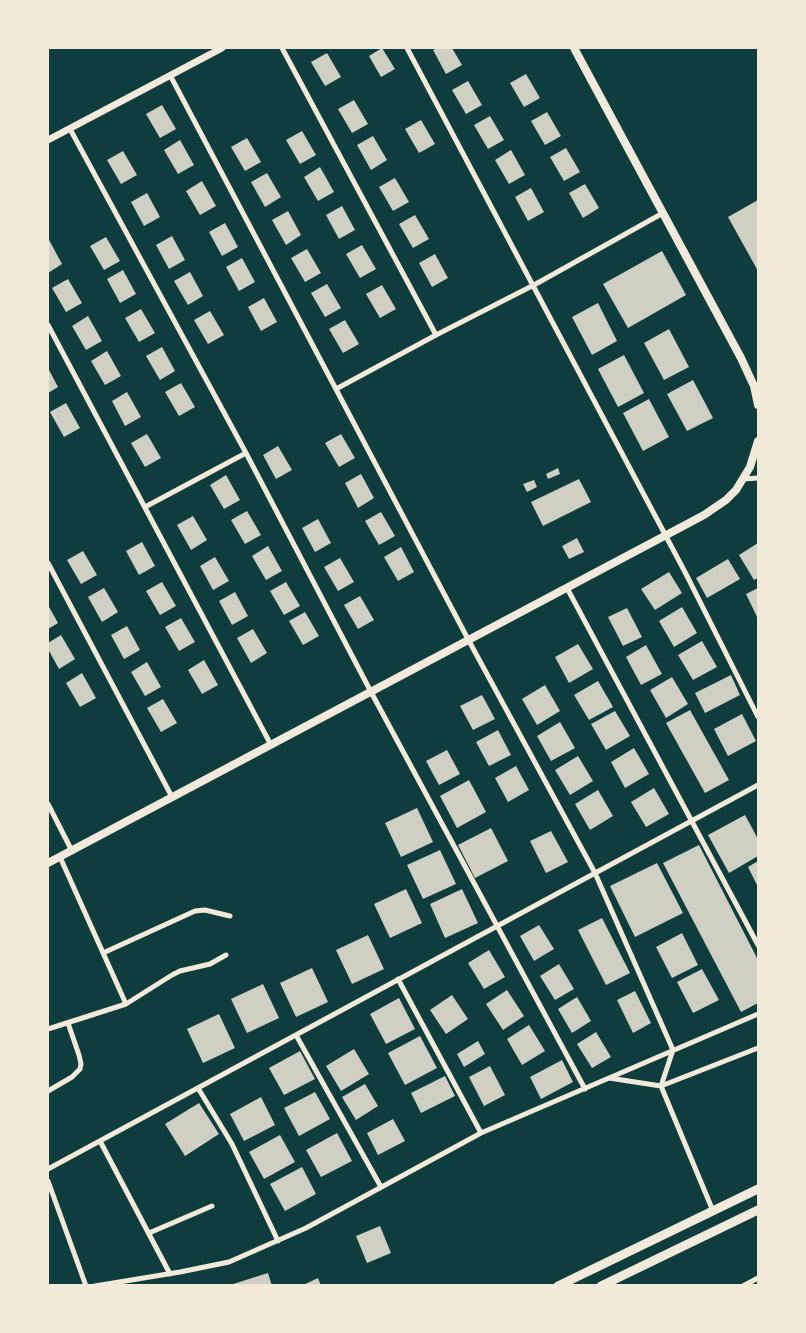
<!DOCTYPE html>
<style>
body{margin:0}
#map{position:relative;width:806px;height:1333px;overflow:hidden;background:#0f3d3e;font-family:"PT Serif",serif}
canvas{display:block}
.frame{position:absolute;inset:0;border:49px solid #f1e9da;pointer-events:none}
</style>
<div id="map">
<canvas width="806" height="1333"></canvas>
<div class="frame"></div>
</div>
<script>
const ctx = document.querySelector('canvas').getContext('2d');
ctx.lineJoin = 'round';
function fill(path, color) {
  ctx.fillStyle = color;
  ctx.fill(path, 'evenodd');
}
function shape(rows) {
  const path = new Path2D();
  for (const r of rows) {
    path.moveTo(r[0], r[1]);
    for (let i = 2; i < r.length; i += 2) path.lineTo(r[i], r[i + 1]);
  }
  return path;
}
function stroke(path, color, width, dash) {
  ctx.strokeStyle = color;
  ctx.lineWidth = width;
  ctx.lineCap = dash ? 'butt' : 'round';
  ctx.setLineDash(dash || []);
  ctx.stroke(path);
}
const building = shape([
 [382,48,395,69,381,77,369,56],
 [438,48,452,48,462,65,446,74,433,50],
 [327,53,341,77,325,86,311,62],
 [526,74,540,98,524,107,510,83],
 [468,81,482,105,466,114,452,90],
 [354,100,368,124,352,133,338,109],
 [162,105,176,129,160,138,146,114],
 [547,112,561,136,545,145,531,121],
 [490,116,504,140,488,149,474,125],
 [421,120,435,144,419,153,405,129],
 [302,131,316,155,300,164,286,140],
 [373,136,387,160,371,170,357,145],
 [247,138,261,162,245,171,231,147],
 [180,140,194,165,178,174,164,150],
 [566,148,580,172,564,181,550,157],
 [511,150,525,175,509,184,495,160],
 [123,151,137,175,121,184,107,160],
 [320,167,334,192,318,201,304,177],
 [267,173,281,197,265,207,251,182],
 [395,178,409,202,393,211,379,187],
 [202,181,216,206,200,215,186,191],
 [585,184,599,208,583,218,569,193],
 [531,188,544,212,528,221,515,197],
 [147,193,160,217,144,226,131,202],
 [758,200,758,271,728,217],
 [342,206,355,230,339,239,326,215],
 [288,211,301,235,286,245,272,220],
 [415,215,429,239,413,248,399,224],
 [225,223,238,247,222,256,209,232],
 [172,236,185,260,169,269,156,245],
 [106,237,120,261,104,270,90,246],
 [48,238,62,264,48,273],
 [362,245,376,269,360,278,346,254],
 [307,249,321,273,305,282,291,258],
 [662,251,686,295,628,328,603,284],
 [435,254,448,278,432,287,419,263],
 [242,258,255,282,239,291,226,267],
 [123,270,136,294,120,303,107,279],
 [190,272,203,296,188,305,174,281],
 [68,279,82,303,66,312,52,288],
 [327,284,341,308,325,317,311,293],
 [382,285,396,309,380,318,366,294],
 [264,298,277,322,261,331,248,307],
 [598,303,617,341,592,355,572,317],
 [141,309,155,333,139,342,125,318],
 [210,311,224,335,208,344,194,320],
 [88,316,102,341,86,350,72,326],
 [345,320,359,344,343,353,329,329],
 [669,329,689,367,664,380,644,343],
 [162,347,175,371,160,380,146,356],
 [107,351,121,376,105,385,91,361],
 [624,355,644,393,618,407,598,369],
 [48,368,58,387,48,393],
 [693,380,713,418,687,431,667,394],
 [181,383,195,407,179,416,165,392],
 [127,392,141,417,125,426,112,401],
 [649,399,669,437,643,451,623,413],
 [66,403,80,428,64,437,50,412],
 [147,434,161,458,145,467,131,443],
 [341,434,355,458,339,467,325,443],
 [278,446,292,470,276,479,263,455],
 [558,468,560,474,548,479,546,474],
 [361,474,374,498,358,508,345,483],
 [226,475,240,500,224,509,210,485],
 [579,479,591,502,543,526,531,502],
 [534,480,537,487,527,492,523,484],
 [247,511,261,535,245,544,231,520],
 [381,512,395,536,379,545,365,521],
 [193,516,207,540,191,550,177,525],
 [318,519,331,543,315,552,302,528],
 [577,538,584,552,569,559,562,546],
 [142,542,155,566,139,575,126,551],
 [758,543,758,578,754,580,739,555],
 [268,546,282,571,266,580,252,556],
 [401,547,414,572,398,581,384,557],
 [83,551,97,575,81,584,67,560],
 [215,557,229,581,213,590,200,566],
 [340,558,354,582,338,591,324,567],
 [728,559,740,579,707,598,696,578],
 [669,572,682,593,655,610,641,589],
 [162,582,176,606,160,615,146,591],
 [286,582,300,606,284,615,270,591],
 [104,588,118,612,102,622,88,597],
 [758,588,758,619,746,594],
 [235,592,248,616,232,625,219,601],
 [360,596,374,620,358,629,344,605],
 [48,605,58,623,48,629],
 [682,607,697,633,674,647,659,621],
 [627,608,642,637,623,646,608,617],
 [305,612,319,636,303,645,289,621],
 [181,618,195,642,179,651,165,627],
 [127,626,140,650,124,659,111,635],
 [253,629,267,653,251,663,237,638],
 [61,635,75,659,59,669,48,649,48,643],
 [702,641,717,667,693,680,678,655],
 [578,644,593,669,569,683,555,657],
 [646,645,662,674,641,685,626,657],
 [204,660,218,685,202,694,188,670],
 [147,662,161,687,145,696,131,672],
 [82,673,96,698,80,707,66,683],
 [731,675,740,695,705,713,695,693],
 [672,677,688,704,666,718,650,690],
 [598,681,613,707,589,720,574,695],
 [545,685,560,711,537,725,522,699],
 [482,695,495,719,473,730,460,706],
 [163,699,177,723,161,732,147,708],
 [690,710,729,780,705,793,666,723],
 [615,711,630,736,606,750,591,724],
 [742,714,756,741,728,756,714,729],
 [560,722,575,748,551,761,537,736],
 [498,730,511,755,489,766,476,742],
 [634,748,649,774,625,788,611,762],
 [447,750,460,774,439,785,426,761],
 [578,756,593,781,570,795,555,770],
 [516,766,529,790,508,802,495,778],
 [469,780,486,812,457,828,440,796],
 [654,788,669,814,646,827,631,802],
 [598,790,613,816,590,830,575,804],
 [417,808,433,842,401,857,385,823],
 [745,815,758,839,758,856,729,873,708,835],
 [491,828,508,861,475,878,458,845],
 [551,831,568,862,546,873,530,841],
 [699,845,758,960,758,1003,741,1012,663,863],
 [440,850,456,884,423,899,407,865],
 [758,861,758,887,748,867],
 [657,863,683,913,635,937,610,886],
 [406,889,422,923,390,938,374,904],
 [462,889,478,923,445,938,430,904],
 [602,918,630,973,606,985,578,930],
 [539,925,554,949,534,961,520,936],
 [682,933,698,965,672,978,656,947],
 [368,935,384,969,352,984,336,950],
 [489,950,505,977,484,989,468,963],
 [559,964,574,989,555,1000,540,976],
 [312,968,328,1002,296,1017,280,983],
 [702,969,719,1000,693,1013,677,982],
 [263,984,279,1018,247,1033,231,999],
 [507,990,524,1016,503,1030,486,1004],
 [635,991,651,1023,633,1033,617,1000],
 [452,995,468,1019,446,1034,430,1010],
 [577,997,591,1021,572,1033,558,1009],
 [399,998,415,1029,386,1044,370,1014],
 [219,1014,235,1048,203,1063,187,1029],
 [529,1025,545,1051,522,1065,507,1039],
 [596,1032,611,1057,592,1068,577,1044],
 [420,1036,437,1068,405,1085,388,1053],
 [478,1041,485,1054,464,1067,457,1054],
 [354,1049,369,1074,341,1091,326,1066],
 [300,1051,315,1079,284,1095,269,1068],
 [562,1060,573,1082,541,1099,530,1077],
 [490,1066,505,1095,484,1106,469,1077],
 [445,1076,455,1096,421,1113,411,1093],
 [365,1084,378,1106,356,1120,342,1097],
 [315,1092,330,1119,299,1136,284,1108],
 [261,1097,275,1125,244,1141,230,1114],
 [199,1103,219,1134,185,1156,165,1124],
 [393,1119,405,1141,378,1155,367,1133],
 [337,1133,352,1161,321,1177,306,1150],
 [280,1135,295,1162,264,1179,249,1152],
 [302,1167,316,1194,285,1211,270,1184],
 [380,1226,391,1253,367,1263,356,1236],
 [268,1273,272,1286,230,1286,230,1285],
 [318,1278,321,1286,301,1286]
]);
const minor = shape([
 [282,48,436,335],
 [407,48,686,574,758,717],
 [170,75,469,641,595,873,673,1050,661,1086,713,1211],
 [70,129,246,453,371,692,585,1089],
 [48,325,271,745],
 [336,389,436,335,534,285,663,213],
 [744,479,758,478],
 [145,507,246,453],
 [48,563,172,797],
 [567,588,758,945],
 [48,804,72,851],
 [60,857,126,1004],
 [103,953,195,911,205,910,230,916],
 [398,979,481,1133],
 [48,1029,126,1004,172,975,180,971,210,964,226,955],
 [296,1035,381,1187],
 [609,1078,661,1086,758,1048],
 [198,1088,232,1144,278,1241],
 [48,1091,72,1077,80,1069,81,1064,79,1055,68,1023],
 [100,1141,170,1274],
 [48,1169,758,785],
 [48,1181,86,1286],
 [149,1233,212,1206],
 [95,1286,180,1272,229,1262,306,1228,481,1133,758,1014],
 [743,1286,758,1278]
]);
const tertiary = shape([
 [48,140,222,48]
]);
const secondary = shape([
 [574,48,741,358,754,386,758,405],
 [48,863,704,515,726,500,736,490,750,467,758,441]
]);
const primary = shape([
 [558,1286,758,1189],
 [601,1286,758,1210]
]);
fill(building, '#cfcfc3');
stroke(minor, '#f1e9da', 5);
stroke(tertiary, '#f1e9da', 7);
stroke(secondary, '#f1e9da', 8);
stroke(primary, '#f1e9da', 9);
</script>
